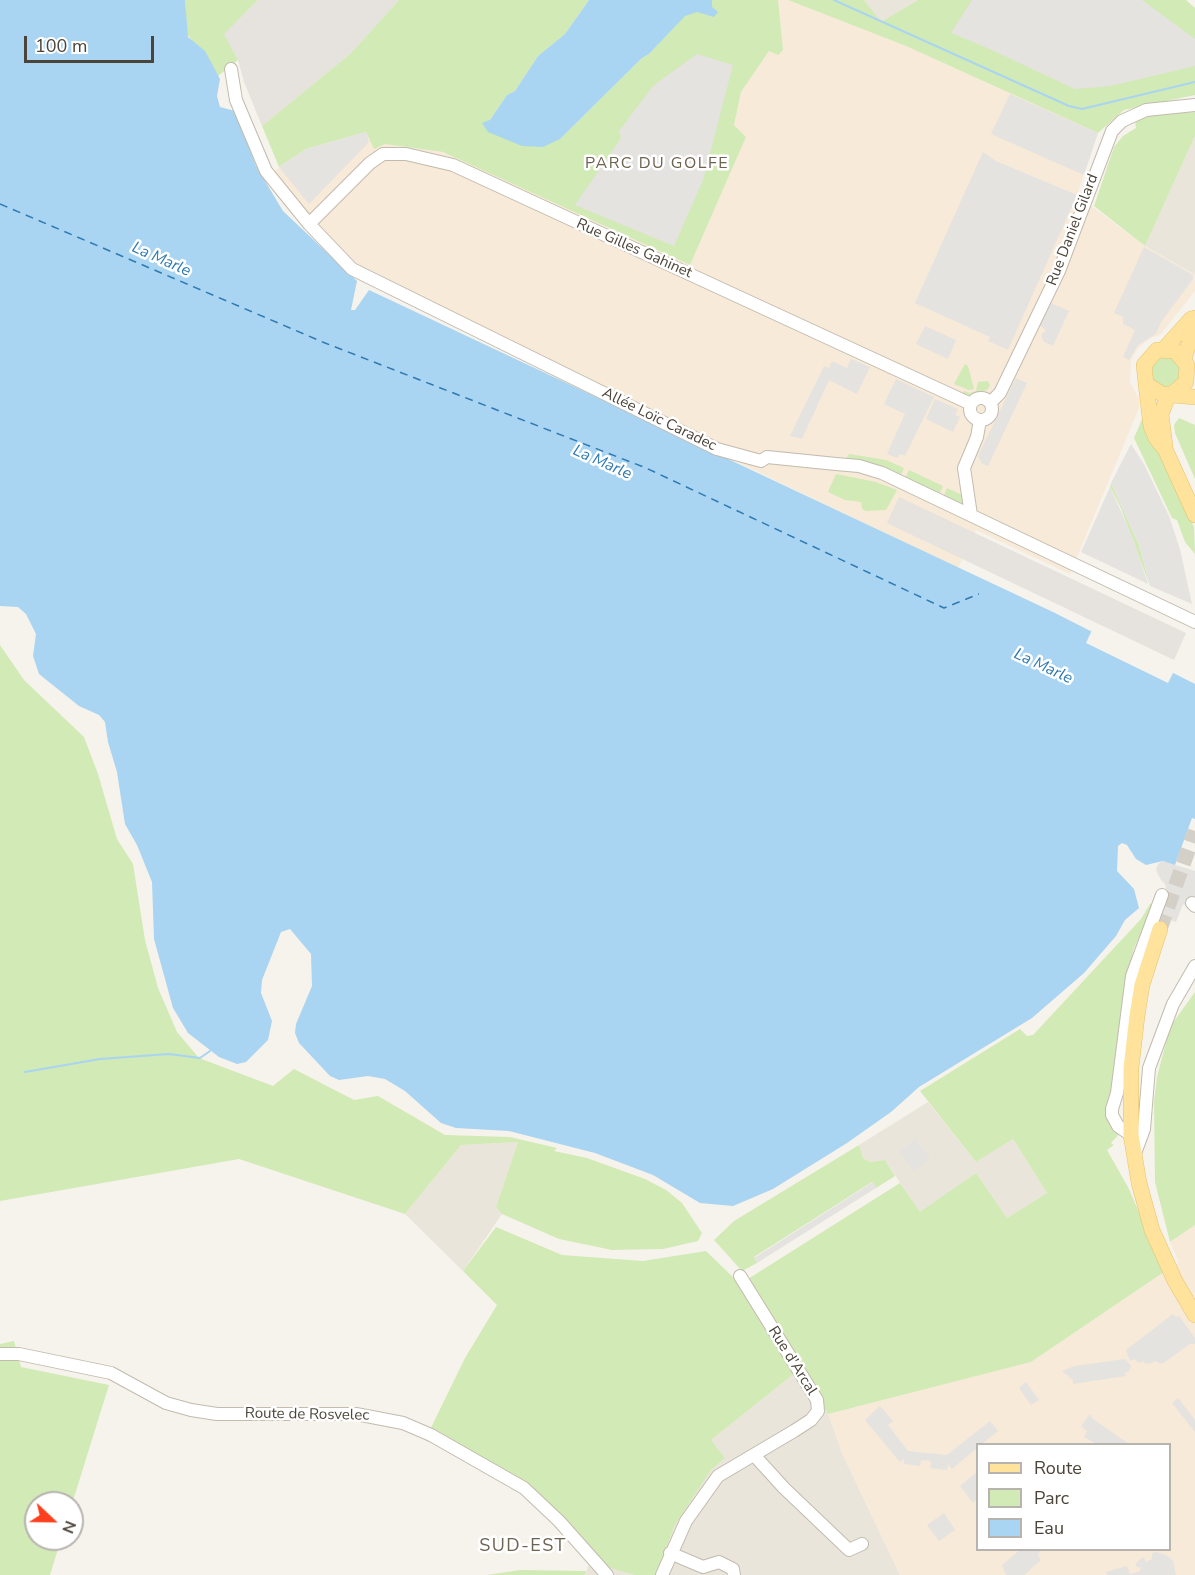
<!DOCTYPE html>
<meta charset="utf-8">
<style>
body{margin:0}
#map{position:relative;width:1195px;height:1575px;overflow:hidden;background:#f6f3ec;font-family:"Nunito Sans",sans-serif}
canvas{display:block}
.legend{position:absolute;left:976px;top:1443px;width:195px;height:108px;box-sizing:border-box;background:#fff;border:2px solid #b7b4b0;margin:0;padding:8px 10px;list-style:none;font-size:18px;color:#4b4439}
.legend li{display:flex;align-items:center;gap:12px;height:30px}
.legend b{width:30px;border:2px solid #b7b4b0}
.north{position:absolute;left:24px;top:1491px;width:60px;height:60px;box-sizing:border-box;background:#fff;border:2px solid #b7b4b0;border-radius:50%;rotate:112deg;font-size:16px;font-weight:700;line-height:24px;text-align:center;color:#4b4439}
.north::after{content:'';display:block;margin:auto;width:21px;height:27px;background:#fc3f1d;clip-path:polygon(50% 0,100% 100%,50% 72%,0 100%)}
.scale{position:absolute;left:24px;top:36px;width:130px;height:27px;box-sizing:border-box;border:3px solid #4b4439;border-top:0;padding-left:8px;font-size:18px;line-height:21px;white-space:nowrap;color:#4b4439;-webkit-text-stroke:4px #fff;paint-order:stroke}
</style>
<div id="map">
<canvas width="1195" height="1575"></canvas>
<ul class="legend">
<li><b style="height:8px;background:#ffe39c"></b>Route</li>
<li><b style="height:16px;background:#d2eab5"></b>Parc</li>
<li><b style="height:16px;background:#a9d4f2"></b>Eau</li>
</ul>
<div class="north">N</div>
<div class="scale">100 m</div>
</div>
<script>
const ctx = document.querySelector('canvas').getContext('2d');
ctx.lineJoin = 'round';
function fill(path, color) {
  ctx.fillStyle = color;
  ctx.fill(path, 'evenodd');
}
function shape(rows) {
  const path = new Path2D();
  for (const r of rows) {
    if (r.length === 3) {
      path.moveTo(r[0] + r[2], r[1]);
      path.arc(r[0], r[1], r[2], 0, 2 * Math.PI);
      continue;
    }
    path.moveTo(r[0], r[1]);
    for (let i = 2; i < r.length; i += 2) path.lineTo(r[i], r[i + 1]);
  }
  return path;
}
function stroke(path, color, width, dash) {
  ctx.strokeStyle = color;
  ctx.lineWidth = width;
  ctx.lineCap = dash ? 'butt' : 'round';
  ctx.setLineDash(dash || []);
  ctx.stroke(path);
}
function label(font, color, halo, rows, align = 'center') {
  ctx.font = font + ' "Nunito Sans",sans-serif';
  ctx.lineWidth = 5;
  ctx.setLineDash([]);
  ctx.textBaseline = 'middle';
  ctx.strokeStyle = halo;
  ctx.fillStyle = color;
  for (const [text, x, y, turn = 0] of rows) {
    ctx.save();
    ctx.translate(x, y);
    ctx.rotate((+turn || 0) * Math.PI / 180);
    ctx.textAlign = isNaN(turn) ? turn : align;
    if (halo) ctx.strokeText(text, 0, 0);
    ctx.fillText(text, 0, 0);
    ctx.restore();
  }
}
const residential = shape([
 [864,0,918,0,880,23],
 [1195,136,1195,275,1145,246],
 [928,1102,976,1162,1013,1139,1047,1193,1007,1218,976,1173,920,1213,885,1160,870,1162,863,1158,859,1145],
 [518,1142,496,1207,502,1214,463,1271,405,1214,461,1145],
 [803,1371,828,1412,842,1453,900,1575,656,1575,675,1525,711,1470,725,1458,711,1440,795,1373],
 [590,1562,634,1575,585,1575]
]);
const commercial = shape([
 [778,0,788,0,906,46,1098,133,1077,195,1145,246,1195,275,1195,291,1160,335,1150,338,1138,348,1131,360,1130,382,1139,399,1139,408,1070,574,976,530,958,568,414,307,363,281,268,179,279,167,306,149,366,132,385,144,443,152,459,159,690,265,746,137,734,125,741,92,769,51,783,50],
 [1195,1225,1195,1575,900,1575,842,1453,828,1414,1031,1362,1179,1262,1170,1242],
 [978,1444,1170,1444,1170,1550,978,1550]
]);
const industrial = shape([
 [258,0,399,0,350,54,262,126,244,82,238,60,223,34],
 [899,497,1186,633,1174,660,887,523]
]);
const green = shape([
 [185,0,258,0,224,34,238,60,218,76,187,34],
 [399,0,589,0,565,34,538,56,515,91,507,95,490,120,560,139,642,58,649,54,685,15,712,7,712,0,778,0,783,50,778,55,769,51,741,92,734,125,746,137,690,265,443,152,385,144,374,149,366,132,306,149,279,167,262,126,350,54],
 [788,0,864,0,881,22,918,0,1186,0,1195,8,1195,95,1124,110,1098,133,906,46],
 [1195,112,1195,136,1145,246,1094,206,1114,147,1123,136,1136,128,1135,119,1147,115],
 [1171,355,1183,372,1174,386,1164,388,1151,378,1150,368,1156,358],
 [965,364,968,366,974,389,969,390,954,384],
 [988,381,990,385,987,390,969,395,962,394,964,391,970,393,976,391,978,382],
 [1145,412,1194,527,1195,554,1185,542,1177,520,1172,518,1134,438],
 [1179,418,1195,425,1195,479,1175,433,1174,425],
 [849,454,886,460,904,468,900,477,845,461],
 [909,470,943,486,938,497,904,480],
 [836,474,876,482,897,490,886,510,866,511,862,509,861,502,845,500,828,492],
 [1111,483,1139,545,1150,586,1120,506,1110,487],
 [947,488,962,495,965,509,943,498],
 [0,645,24,680,84,737,98,774,117,839,133,864,145,940,158,988,177,1032,199,1058,273,1086,294,1069,354,1100,378,1096,445,1135,510,1137,557,1148,554,1151,587,1158,645,1179,666,1190,682,1203,702,1233,698,1241,663,1249,612,1250,559,1239,502,1214,496,1207,518,1142,461,1145,405,1214,239,1159,0,1201],
 [1155,902,1134,948,1123,1001,1113,1091,1106,1112,1108,1120,1120,1133,1111,1143,1114,1145,1107,1150,1129,1189,1164,1272,1031,1362,828,1414,803,1372,795,1373,711,1440,725,1458,711,1470,675,1525,656,1575,634,1575,590,1562,558,1526,524,1496,491,1472,425,1440,465,1358,497,1305,463,1271,496,1227,562,1255,643,1261,706,1251,740,1284,900,1183,920,1212,976,1173,1007,1218,1047,1193,1013,1139,976,1162,920,1091,1020,1029,1027,1036,1033,1035,1141,919,1150,904],
 [1195,992,1195,1225,1170,1242,1155,1182,1154,1102,1157,1077,1170,1027],
 [859,1145,863,1158,870,1162,885,1160,895,1176,876,1188,872,1182,754,1257,757,1263,742,1271,714,1240,734,1221],
 [14,1341,21,1367,109,1385,72,1504,36,1503,36,1539,61,1539,50,1575,0,1575,0,1344],
 [520,1570,586,1571,585,1575,487,1575]
]);
const parking = shape([
 [972,0,1142,0,1195,39,1195,66,1110,86,1075,89,983,46,951,33],
 [697,54,733,65,703,180,674,246,575,205,621,138,619,131,653,86],
 [1010,94,1098,133,1084,175,991,134],
 [366,132,369,142,309,204,279,167,306,149],
 [983,152,996,161,1077,195,1008,350,988,341,990,337,915,303],
 [1144,247,1193,275,1193,279,1161,322,1156,334,1138,345,1129,360,1123,357,1135,330,1123,324,1123,317,1114,313],
 [1051,303,1069,311,1053,346,1044,342,1041,335,1046,330,1040,326],
 [925,326,956,340,948,359,916,344],
 [851,359,870,367,857,394,829,380,802,439,790,436,824,366,829,368,832,361,847,368],
 [1016,378,1027,383,988,466,982,464,978,456],
 [896,379,934,397,905,456,900,454,897,458,887,454,905,414,884,404],
 [935,399,958,409,955,415,960,417,953,432,926,419],
 [1131,444,1144,464,1169,516,1180,549,1192,604,1150,586,1139,545,1111,483],
 [1110,487,1133,538,1148,584,1081,552],
 [1163,861,1195,871,1195,899,1187,906,1183,904,1176,922,1160,916,1168,896,1165,884,1161,880,1156,870,1158,864],
 [915,1139,930,1158,914,1171,899,1152],
 [873,1182,876,1188,757,1263,754,1258],
 [1173,1314,1176,1317,1179,1316,1195,1338,1195,1344,1190,1344,1162,1364,1154,1361,1153,1363,1145,1364,1144,1361,1138,1363,1135,1359,1130,1361,1126,1350],
 [1125,1359,1131,1366,1129,1372,1125,1372,1126,1376,1073,1384,1073,1380,1062,1371,1074,1366],
 [1026,1382,1039,1400,1031,1405,1019,1388],
 [1178,1398,1195,1420,1195,1432,1172,1403],
 [880,1406,893,1421,888,1425,908,1451,947,1455,990,1421,998,1431,982,1444,978,1444,977,1448,952,1469,948,1464,947,1470,930,1468,931,1461,921,1460,920,1466,904,1464,904,1459,900,1462,865,1420],
 [1090,1414,1093,1419,1129,1444,1096,1444,1084,1437,1087,1431,1081,1426],
 [977,1472,977,1499,973,1503,960,1486],
 [944,1513,955,1530,939,1541,927,1525],
 [1020,1550,1041,1550,1038,1555,1041,1560,1024,1575,1006,1575,1002,1565],
 [1157,1552,1166,1555,1173,1561,1176,1575,1107,1575,1106,1572,1127,1566,1130,1574,1140,1571,1141,1568,1135,1566,1137,1562,1143,1557,1146,1562,1152,1559,1152,1553]
]);
const water = shape([
 [0,0,185,0,188,37,205,51,220,79,217,96,220,107,235,111,256,166,283,211,357,281,351,310,355,310,369,290,1053,612,1195,684,1195,819,1192,818,1175,865,1163,861,1146,865,1136,859,1127,845,1122,843,1118,846,1117,871,1134,889,1139,908,1125,920,1116,936,1084,973,1032,1018,919,1087,891,1112,847,1143,773,1189,733,1206,700,1203,653,1175,595,1153,509,1131,456,1128,441,1123,405,1091,385,1079,368,1076,339,1080,330,1076,299,1043,295,1033,296,1024,312,986,311,954,290,929,281,932,262,980,261,993,272,1021,268,1040,246,1062,237,1064,219,1057,188,1033,173,1008,154,939,152,882,137,845,125,824,117,772,108,742,105,722,99,715,79,706,39,674,33,656,36,634,26,614,18,607,0,606],
 [589,0,712,0,712,7,718,12,714,17,697,12,685,16,649,54,642,58,560,139,543,147,522,146,488,132,482,123,490,120,507,95,515,91,538,56,565,34]
]);
const pier = shape([
 [1093,628,1175,669,1168,683,1086,643]
]);
const stream = shape([
 [834,0,1069,106,1082,109,1195,82],
 [25,1072,100,1059,169,1054,200,1058,210,1051]
]);
const ferry = shape([
 [0,204,325,343,646,468,944,608,979,594]
]);
const majorTunnel = shape([
 [1160,929,1195,831]
]);
const minor = shape([
 [231,69,236,100,266,171,309,224,352,269,717,449,761,461,767,457,836,464,859,466,882,473,1195,622],
 [309,224,370,163,383,154,406,154,453,165,971,404],
 [981,409,11],
 [990,403,1000,393,1059,271,1112,131,1122,121,1146,110,1195,105],
 [971,515,964,468,977,437,980,420],
 [1192,903,1195,906],
 [1131,1135,1118,1126,1112,1115,1112,1109,1117,1093,1132,976,1162,895],
 [1134,1156,1144,1129,1149,1068,1173,1004,1195,966],
 [0,1354,19,1354,111,1373,166,1403,191,1410,217,1414,356,1414,403,1423,431,1435,524,1488,559,1521,607,1575],
 [754,1455,784,1488,849,1550,862,1544],
 [670,1553,703,1567,719,1562,733,1569,734,1575],
 [662,1575,686,1521,718,1476,794,1431,811,1420,818,1411,817,1400,740,1276]
]);
const major = shape([
 [1164,349,1191,319,1195,318],
 [1184,359,1195,325],
 [1146,384,1151,426,1156,438,1165,449,1195,515],
 [1173,393,1186,382,1187,365,1175,351,1157,350,1144,365,1146,384,1162,394,1195,397],
 [1165,446,1161,414,1169,394],
 [1160,929,1142,985,1137,1016,1131,1068,1131,1135,1139,1183,1152,1230,1175,1281,1195,1315]
]);
const streetNames = [
 ["Rue Daniel Gilard",1073,230,-69],
 ["Rue Gilles Gahinet",634,249,24],
 ["Allée Loïc Caradec",659,420,26],
 ["Rue d'Arcal",792,1361,58],
 ["Route de Rosvelec",307,1415,1]
];
const neighbourhoodNames = [
 ["PARC DU GOLFE",657,164]
];
const waterNames = [
 ["La Marle",161,260,24],
 ["La Marle",602,463,24],
 ["La Marle",1043,667,25]
];
const quarterNames = [
 ["SUD-EST",523,1547]
];
fill(residential, '#eae5da');
fill(commercial, '#f7ead8');
fill(industrial, '#e6e2dd');
fill(green, '#d2eab5');
fill(parking, '#e5e3e0');
fill(water, '#a9d4f2');
fill(pier, '#f6f3ec');
stroke(stream, '#a9d4f2', 2);
stroke(ferry, '#2e7ab2', 1.5, [8, 6]);
stroke(majorTunnel, '#d4d0c8', 15, [15, 8]);
stroke(minor, '#c2bbae', 14);
stroke(major, '#e6c16a', 16);
stroke(minor, '#fff', 12);
stroke(major, '#ffe39c', 15);
label('15px', '#4b4439', '#fff', streetNames);
ctx.letterSpacing = '1.5px';
label('16px', '#6e6250', '#fff', neighbourhoodNames);
ctx.letterSpacing = '0px';
label('italic 16px', '#2e7ab2', '#fff', waterNames);
ctx.letterSpacing = '1.5px';
label('18px', '#6e6250', '#fff', quarterNames);
ctx.letterSpacing = '0px';
</script>
